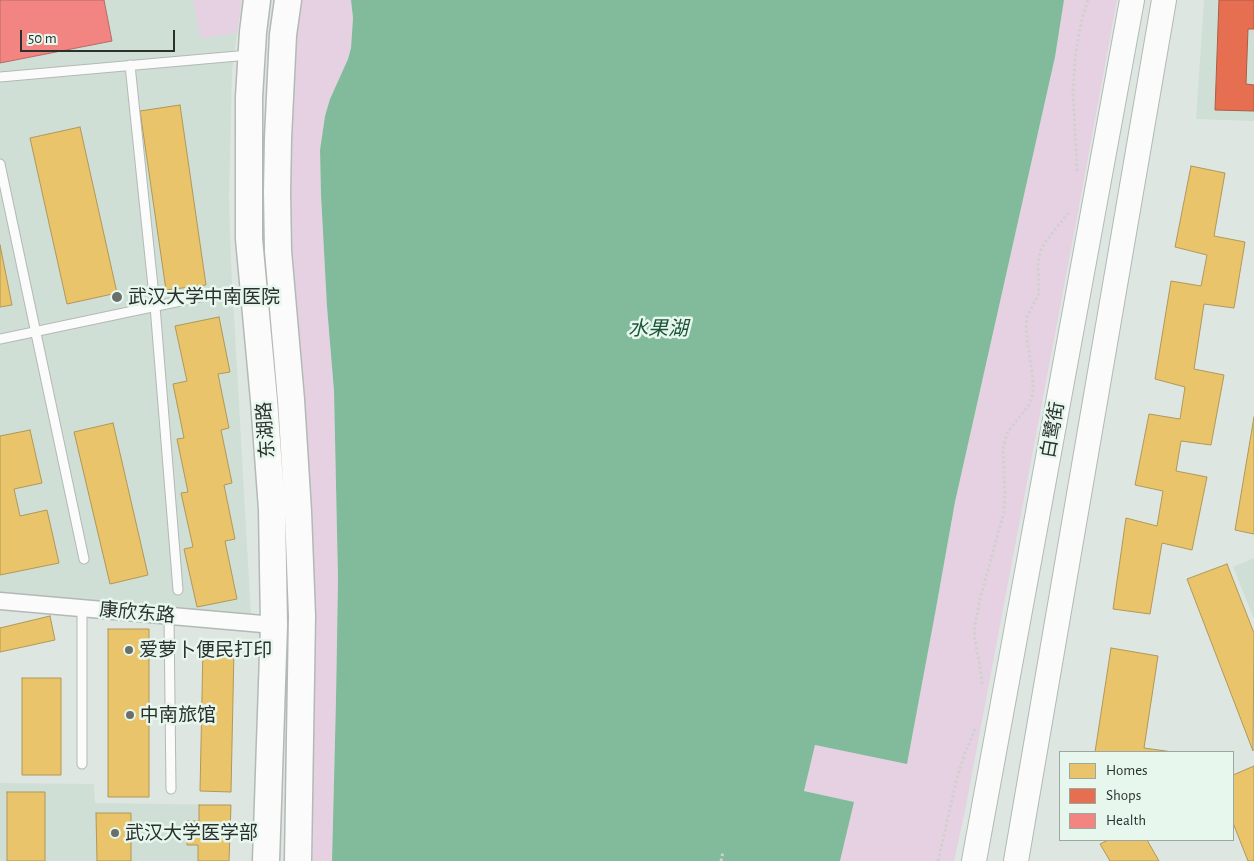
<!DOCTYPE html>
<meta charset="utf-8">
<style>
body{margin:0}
#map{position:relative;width:1254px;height:861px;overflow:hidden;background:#dee6e1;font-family:"Alegreya Sans",sans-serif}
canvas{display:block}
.legend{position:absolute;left:1059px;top:751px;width:175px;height:90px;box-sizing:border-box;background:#e7f7ed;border:1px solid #9ba8a0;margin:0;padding:6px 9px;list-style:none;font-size:15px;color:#2a312d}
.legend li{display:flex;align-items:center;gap:10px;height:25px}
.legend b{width:25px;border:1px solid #9ba8a0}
.scale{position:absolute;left:20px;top:30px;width:155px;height:22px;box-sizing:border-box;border:2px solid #2a312d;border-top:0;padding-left:6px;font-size:15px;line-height:18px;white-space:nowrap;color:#2a312d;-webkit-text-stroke:4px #e7f7ed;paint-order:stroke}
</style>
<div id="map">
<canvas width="1254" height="861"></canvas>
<ul class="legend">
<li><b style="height:14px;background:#e9c46a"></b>Homes</li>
<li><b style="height:14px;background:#e76f51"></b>Shops</li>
<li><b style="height:14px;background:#f28482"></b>Health</li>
</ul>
<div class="scale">50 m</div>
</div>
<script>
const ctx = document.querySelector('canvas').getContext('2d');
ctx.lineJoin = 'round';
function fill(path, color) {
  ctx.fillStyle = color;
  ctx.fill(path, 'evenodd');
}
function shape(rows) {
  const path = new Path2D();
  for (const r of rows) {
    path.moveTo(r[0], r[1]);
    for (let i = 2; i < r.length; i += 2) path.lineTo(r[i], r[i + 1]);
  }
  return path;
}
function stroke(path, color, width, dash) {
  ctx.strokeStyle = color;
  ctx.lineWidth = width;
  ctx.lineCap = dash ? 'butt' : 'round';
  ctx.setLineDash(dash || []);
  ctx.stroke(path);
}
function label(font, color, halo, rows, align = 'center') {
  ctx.font = font + ' "Alegreya Sans","Noto Sans SC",sans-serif';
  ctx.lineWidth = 5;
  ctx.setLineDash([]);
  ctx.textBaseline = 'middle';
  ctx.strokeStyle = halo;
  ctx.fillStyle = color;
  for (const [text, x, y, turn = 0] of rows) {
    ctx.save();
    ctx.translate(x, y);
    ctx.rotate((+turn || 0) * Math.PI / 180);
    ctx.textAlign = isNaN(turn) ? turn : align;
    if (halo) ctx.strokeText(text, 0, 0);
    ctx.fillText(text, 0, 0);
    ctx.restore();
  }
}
const built = shape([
 [0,0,242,0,232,70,229,199,231,263,251,615,0,594],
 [1204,0,1254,0,1254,121,1196,119],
 [1254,558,1254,619,1233,567],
 [0,783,94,784,95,803,231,805,229,861,0,861]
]);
const green = shape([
 [193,0,242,0,237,33,201,38],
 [298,0,351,0,353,18,351,48,348,59,330,99,325,116,320,150,321,195,327,307,334,391,338,579,336,699,332,861,313,861,312,585,287,194],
 [1064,0,1117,0,1078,212,965,811,954,861,840,861,853,802,804,791,815,745,907,763,935,614,955,502,1055,57]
]);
const water = shape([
 [351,0,1064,0,1055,57,955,502,935,614,907,764,815,745,804,791,854,802,840,861,332,861,336,699,338,579,334,391,327,307,321,195,320,150,325,116,330,99,348,59,351,48,353,18]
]);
const homes = shape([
 [180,105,206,285,166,290,140,111,180,105],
 [80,127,117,293,67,304,30,138,80,127],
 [1191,166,1225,173,1214,236,1245,242,1234,308,1204,304,1194,369,1224,375,1211,445,1181,441,1176,471,1207,477,1192,550,1162,543,1150,614,1113,609,1126,518,1157,526,1163,491,1135,485,1149,414,1180,419,1185,387,1155,379,1171,281,1201,286,1207,255,1175,247,1191,166],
 [0,245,12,305,0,307,0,245],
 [219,317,230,372,218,374,229,428,221,430,232,483,224,485,235,539,225,541,237,599,197,607,184,549,193,547,181,493,188,492,177,439,184,438,173,384,187,381,175,326,219,317],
 [1254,417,1254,534,1235,530,1254,417],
 [113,423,148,575,110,584,74,432,113,423],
 [30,430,42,483,14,489,20,516,47,510,59,563,0,575,0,436,30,430],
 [1227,564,1254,633,1253,751,1187,579,1227,564],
 [50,616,55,640,0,652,0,628,50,616],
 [108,629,149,629,149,797,108,797,108,629],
 [203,648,234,649,231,792,200,791,203,648],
 [1111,648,1158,656,1144,748,1173,752,1095,752,1111,648],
 [22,678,61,678,61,775,22,775,22,678],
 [1254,766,1254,861,1248,861,1233,823,1233,775,1254,766],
 [7,792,45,792,45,861,7,861,7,792],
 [199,805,231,805,229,861,198,861,198,845,187,845,187,821,199,821,199,805],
 [96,813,131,813,131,861,97,861,96,813],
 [1108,840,1147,840,1159,861,1110,861,1100,844,1108,840]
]);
const shops = shape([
 [1219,0,1254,0,1254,29,1248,29,1246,84,1254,85,1254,111,1215,110,1219,0]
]);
const health = shape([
 [0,0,104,0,112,41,0,63,0,0]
]);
const path = shape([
 [1077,171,1073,91,1075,61,1079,33,1084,12,1088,0],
 [982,684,981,672,975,640,974,630,980,599,1004,512,1005,494,1003,450,1005,441,1007,433,1029,405,1033,394,1033,380,1027,338,1026,325,1027,317,1039,293,1038,264,1040,252,1046,241,1069,212],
 [721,861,723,852],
 [938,861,957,778,964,755,975,729]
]);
const lane = shape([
 [130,65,155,306,178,590],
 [0,77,249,55],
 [0,164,84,559],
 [0,339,209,295],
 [169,616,171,789],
 [82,764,82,609]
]);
const street = shape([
 [0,601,274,625]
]);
const secondary = shape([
 [974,861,1132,0],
 [1016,861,1164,0]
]);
const primary = shape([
 [257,0,253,32,249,97,249,239,264,400,272,509,274,625,266,861],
 [288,0,283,35,278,138,277,192,278,251,291,400,298,512,302,616,298,861]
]);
const markers = [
 [117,297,6,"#69706c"],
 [129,650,5,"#69706c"],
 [130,715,5,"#69706c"],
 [115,833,5,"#69706c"]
];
const poiNames = [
 ["武汉大学中南医院",128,297],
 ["爱萝卜便民打印",139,650],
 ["中南旅馆",140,715],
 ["武汉大学医学部",125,833]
];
const streetNames = [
 ["东湖路",266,430,-94],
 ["白鹭街",1053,430,-80],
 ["康欣东路",137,613,5]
];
const waterNames = [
 ["水果湖",658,329]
];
fill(built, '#cfdfd5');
fill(green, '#e6d1e3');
fill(water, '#82bb9c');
fill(homes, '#e9c46a');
stroke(homes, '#b09858', 1);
fill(shops, '#e76f51');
stroke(shops, '#ae5c46', 1);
fill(health, '#f28482');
stroke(health, '#b66b68', 1);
stroke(lane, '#b3b9b5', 11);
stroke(street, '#b3b9b5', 19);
stroke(secondary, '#b3b9b5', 26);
stroke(primary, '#b3b9b5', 29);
stroke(path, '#cfd1cf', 3, [2.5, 2.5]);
stroke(lane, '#fafbfa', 9);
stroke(street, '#fafbfa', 16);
stroke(secondary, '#fafbfa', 24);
stroke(primary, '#fafbfa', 26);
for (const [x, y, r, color] of markers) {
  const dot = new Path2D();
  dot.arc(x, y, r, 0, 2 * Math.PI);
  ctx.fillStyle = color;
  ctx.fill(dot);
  stroke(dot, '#e7f7ed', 2);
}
label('19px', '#2a312d', '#e7f7ed', poiNames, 'left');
label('19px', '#2a312d', '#e7f7ed', streetNames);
label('italic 20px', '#1b5639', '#e7f7ed', waterNames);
</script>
